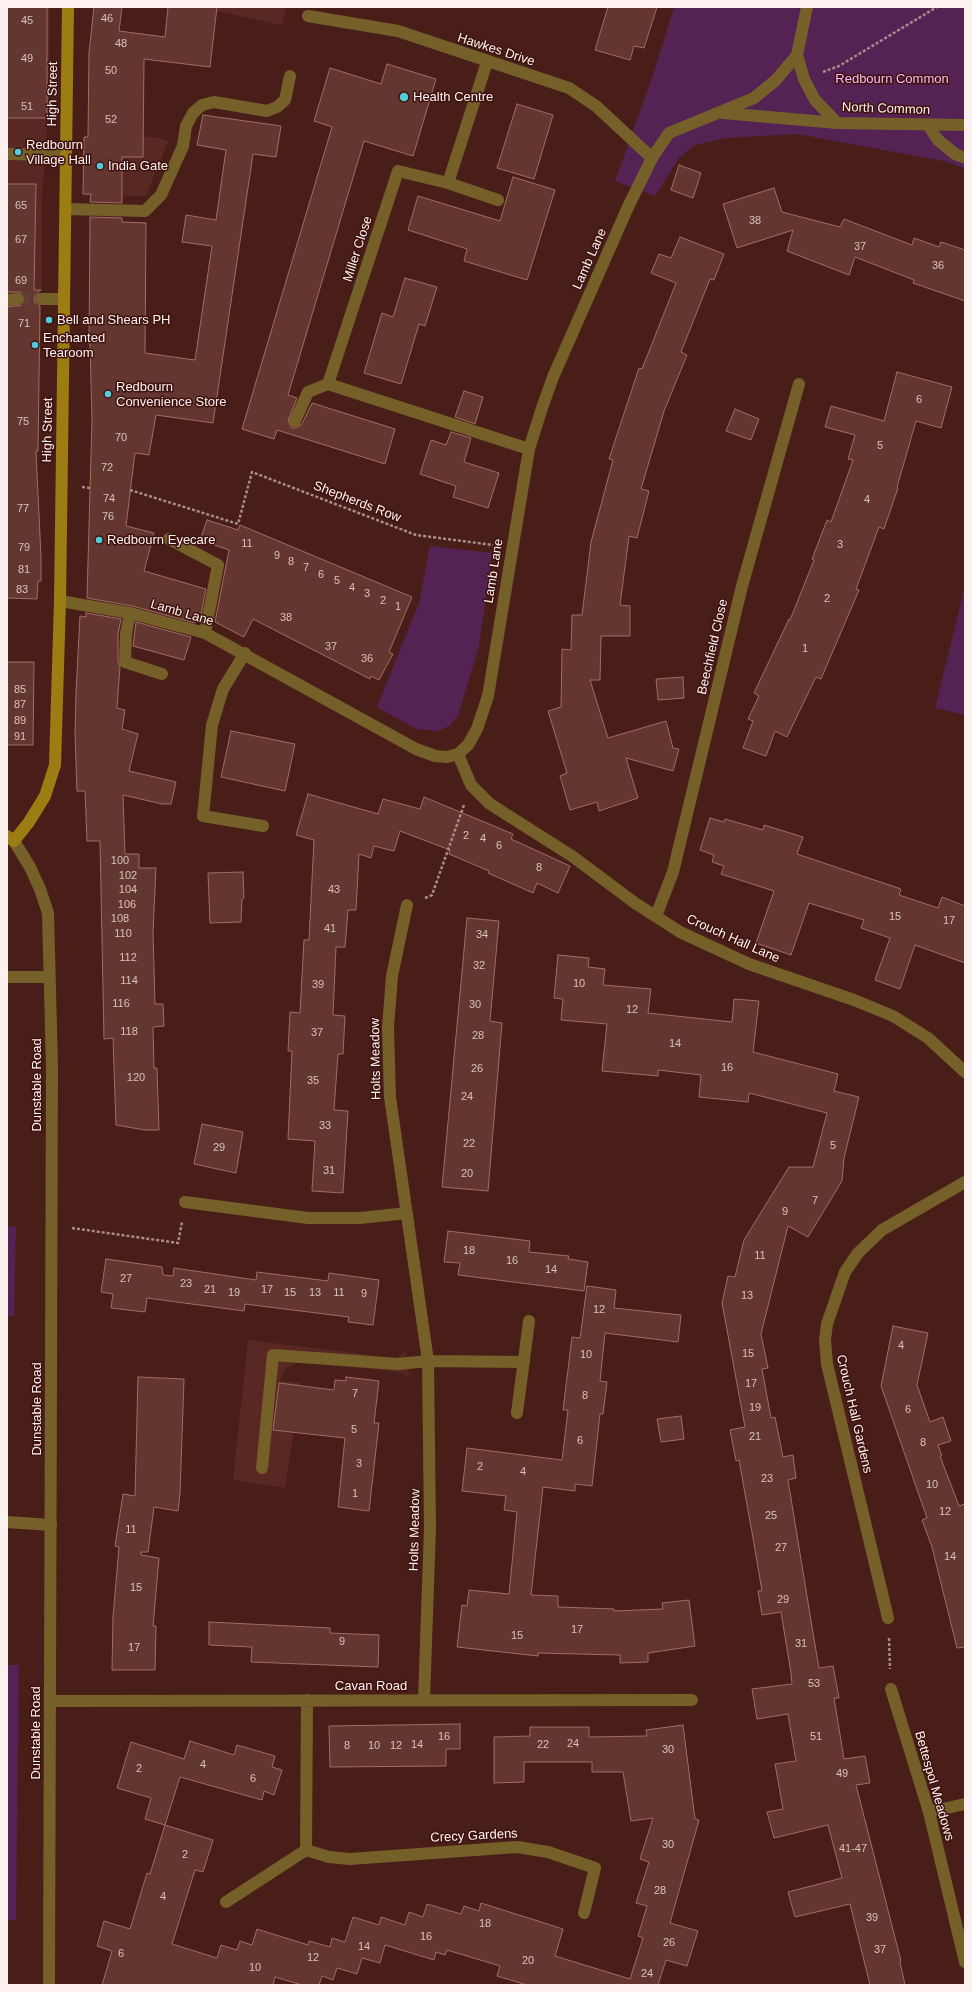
<!DOCTYPE html>
<style>
body{margin:0}
#map{position:relative;width:972px;height:1992px;overflow:hidden;background:#491e19;font-family:Arial,sans-serif}
canvas{display:block}
.frame{position:absolute;inset:0;border:8px solid #fdf1ef;pointer-events:none}
</style>
<div id="map">
<canvas width="972" height="1992"></canvas>
<div class="frame"></div>
</div>
<script>
const ctx = document.querySelector('canvas').getContext('2d');
ctx.lineJoin = 'round';
function fill(path, color) {
  ctx.fillStyle = color;
  ctx.fill(path, 'evenodd');
}
function shape(rows) {
  const path = new Path2D();
  for (const r of rows) {
    path.moveTo(r[0], r[1]);
    for (let i = 2; i < r.length; i += 2) path.lineTo(r[i], r[i + 1]);
  }
  return path;
}
function stroke(path, color, width, dash) {
  ctx.strokeStyle = color;
  ctx.lineWidth = width;
  ctx.lineCap = dash ? 'butt' : 'round';
  ctx.setLineDash(dash || []);
  ctx.stroke(path);
}
function label(font, color, halo, rows, align = 'center') {
  ctx.font = font + ' Arial,sans-serif';
  ctx.lineWidth = 3;
  ctx.setLineDash([]);
  ctx.textBaseline = 'middle';
  ctx.strokeStyle = halo;
  ctx.fillStyle = color;
  for (const [text, x, y, turn = 0] of rows) {
    ctx.save();
    ctx.translate(x, y);
    ctx.rotate((+turn || 0) * Math.PI / 180);
    ctx.textAlign = isNaN(turn) ? turn : align;
    if (halo) ctx.strokeText(text, 0, 0);
    ctx.fillText(text, 0, 0);
    ctx.restore();
  }
}
const built = shape([
 [7,7,50,7,49,102,42,197,42,291,7,293],
 [197,7,286,7,282,25],
 [87,136,156,137,168,141,146,196,86,195],
 [248,1340,395,1358,406,1352,409,1377,400,1372,298,1362,285,1369,280,1381,301,1383,285,1488,233,1480]
]);
const green = shape([
 [674,7,965,7,965,169,948,162,798,134,726,138,695,145,679,158,655,196,615,181,653,75],
 [430,546,492,553,479,646,458,716,449,726,438,731,416,729,377,707,419,603],
 [965,586,965,715,935,708],
 [7,1226,16,1227,14,1316,7,1316],
 [7,1665,19,1665,16,1920,7,1920]
]);
const building = shape([
 [7,7,47,7,47,118,7,118,7,7],
 [94,7,122,7,119,31,165,37,168,7,217,7,210,67,144,59,143,157,122,157,122,203,90,202,91,194,83,194,84,137,88,137,89,53,94,7],
 [608,7,657,7,644,48,634,46,630,60,595,50,608,7],
 [387,64,436,79,413,156,364,141,288,395,297,398,288,421,292,428,296,428,302,424,312,403,395,429,385,464,277,430,274,439,242,429,332,127,314,121,330,68,381,84,387,64],
 [517,104,553,115,534,179,497,168,517,104],
 [203,115,281,126,276,157,253,154,213,423,156,415,149,455,135,453,126,526,154,533,144,571,206,589,201,615,198,614,195,623,132,606,87,598,92,420,90,344,89,344,90,217,122,218,122,222,146,223,145,353,195,360,212,246,182,242,186,215,216,220,226,150,197,145,203,115],
 [679,165,701,173,693,198,671,190,679,165],
 [513,177,555,190,527,280,464,261,467,249,408,230,418,196,500,221,513,177],
 [7,184,36,184,34,290,41,290,35,295,34,299,35,303,40,306,38,451,36,451,41,558,41,581,38,581,37,599,7,598,7,307,22,305,25,299,21,292,7,292,7,184],
 [774,188,782,212,840,227,844,219,912,245,914,238,939,247,941,242,965,250,965,301,913,283,914,280,855,257,849,275,787,251,793,230,737,248,723,204,774,188],
 [680,237,724,254,714,280,710,279,681,352,687,355,664,411,641,489,649,491,637,538,629,536,620,605,630,606,630,636,601,636,600,680,590,680,608,738,666,721,673,748,679,749,673,771,626,758,638,798,599,811,597,802,570,810,560,776,567,773,548,711,561,707,562,649,571,650,572,615,582,615,591,542,613,460,609,459,639,368,642,369,676,283,651,273,659,254,671,258,680,237],
 [405,278,437,287,425,326,419,324,401,384,364,373,382,313,393,317,405,278],
 [897,372,952,387,941,428,916,421,897,487,898,488,884,529,879,527,856,589,859,590,821,679,816,677,787,737,775,731,766,756,743,748,753,721,748,719,759,696,754,693,789,619,790,620,814,560,812,559,827,520,831,522,853,460,848,459,855,435,825,427,831,406,884,421,897,372],
 [464,391,483,397,475,424,455,417,464,391],
 [735,409,759,419,751,440,726,431,735,409],
 [451,432,471,438,464,462,499,473,488,508,453,497,456,486,420,474,431,440,446,445,451,432],
 [207,520,238,530,240,525,412,597,389,652,393,654,379,680,371,676,370,679,253,619,244,637,215,622,229,550,200,540,207,520],
 [86,613,121,619,118,634,118,662,120,667,117,708,125,710,122,729,138,734,129,771,176,782,171,804,162,804,123,795,125,854,139,854,139,868,156,868,153,933,155,1004,163,1004,164,1026,153,1027,154,1068,157,1068,159,1130,145,1130,116,1125,113,1038,104,1039,100,841,87,841,85,791,77,791,75,734,76,692,80,616,86,617,86,613],
 [136,622,191,637,184,660,133,646,136,622],
 [7,662,34,662,33,745,7,745,7,662],
 [683,677,684,698,658,700,656,679,683,677],
 [231,731,295,744,285,791,221,777,231,731],
 [308,794,378,814,383,799,420,809,424,797,513,834,511,839,570,866,558,893,537,883,533,893,488,873,489,871,449,854,450,850,400,831,394,851,374,846,371,858,359,854,356,910,348,910,345,947,336,947,333,1015,345,1016,343,1054,338,1054,334,1110,348,1111,343,1193,312,1191,315,1141,288,1139,292,1051,288,1051,290,1012,300,1013,304,940,309,940,314,840,296,835,308,794],
 [710,818,724,822,725,819,763,830,764,825,803,837,797,854,901,889,899,895,938,908,942,897,965,906,965,963,915,945,900,989,875,980,890,938,861,928,864,920,809,903,791,955,756,943,774,891,721,874,724,866,712,862,714,855,700,850,710,818],
 [243,872,244,898,242,899,241,922,210,923,208,873,243,872],
 [467,918,499,921,490,1021,502,1023,488,1191,442,1187,467,918],
 [558,955,589,958,588,967,605,969,603,985,651,989,648,1013,732,1022,734,999,759,1001,753,1052,838,1074,834,1091,859,1097,844,1158,842,1181,808,1237,788,1226,761,1334,768,1368,762,1369,771,1418,775,1417,783,1457,793,1455,796,1478,788,1480,813,1633,819,1668,833,1666,839,1698,834,1698,844,1759,865,1756,870,1783,856,1785,901,1961,900,1962,905,1985,870,1985,850,1904,795,1917,788,1892,842,1878,828,1825,774,1838,767,1812,783,1809,775,1764,796,1761,788,1714,757,1719,752,1689,792,1684,791,1673,781,1612,762,1615,758,1591,762,1591,753,1538,739,1460,736,1461,730,1430,745,1427,722,1303,728,1276,735,1277,744,1240,789,1167,813,1167,827,1113,749,1093,748,1102,699,1097,701,1075,658,1070,658,1076,602,1071,607,1024,561,1020,563,999,554,998,558,955],
 [202,1124,243,1132,236,1173,194,1164,202,1124],
 [448,1231,530,1241,529,1252,569,1256,568,1259,588,1262,584,1291,458,1275,460,1263,444,1262,448,1231],
 [106,1259,162,1267,163,1275,173,1276,174,1268,256,1280,257,1272,328,1281,329,1273,379,1280,373,1325,348,1322,349,1317,245,1304,244,1311,147,1298,145,1312,111,1308,113,1294,101,1292,106,1259],
 [587,1286,616,1290,614,1308,681,1315,678,1342,605,1333,600,1381,607,1382,603,1414,600,1414,592,1486,575,1484,575,1491,543,1487,531,1595,558,1596,558,1607,614,1609,614,1611,663,1609,662,1603,689,1600,695,1646,648,1653,648,1662,620,1663,620,1655,538,1653,538,1656,457,1647,462,1605,467,1606,469,1590,509,1594,517,1512,504,1510,506,1496,462,1491,467,1448,562,1460,568,1410,563,1410,572,1337,580,1338,587,1286],
 [893,1326,928,1333,917,1385,930,1422,943,1417,951,1441,938,1445,942,1456,940,1456,959,1506,965,1504,965,1647,957,1648,932,1547,922,1520,927,1518,881,1386,893,1326],
 [138,1377,184,1379,180,1493,178,1511,154,1507,148,1552,141,1552,141,1555,159,1558,153,1626,156,1626,155,1670,112,1670,113,1617,119,1547,115,1546,123,1494,135,1496,138,1377],
 [346,1377,379,1381,374,1423,379,1423,369,1511,338,1507,345,1438,273,1430,279,1383,334,1390,335,1380,346,1381,346,1377],
 [681,1416,684,1439,661,1442,657,1419,681,1416],
 [209,1622,330,1628,330,1633,379,1635,378,1667,251,1662,252,1647,209,1645,209,1622],
 [460,1724,460,1749,446,1749,446,1766,330,1767,329,1726,460,1724],
 [683,1725,695,1819,699,1820,670,1923,698,1931,687,1966,666,1960,658,1985,527,1985,497,1976,500,1966,447,1950,445,1955,436,1952,434,1960,385,1945,380,1963,362,1958,357,1974,337,1968,333,1980,322,1976,319,1985,302,1985,275,1977,273,1985,102,1985,112,1951,97,1946,104,1921,130,1929,147,1873,150,1874,165,1825,213,1840,203,1872,195,1870,172,1944,217,1958,221,1945,237,1950,240,1941,252,1945,257,1929,308,1945,309,1941,330,1947,332,1938,345,1942,353,1917,379,1925,381,1917,405,1925,409,1912,423,1917,427,1904,461,1914,464,1906,479,1911,481,1903,563,1929,555,1956,630,1979,643,1938,638,1936,647,1906,636,1903,649,1862,640,1859,653,1818,631,1821,623,1772,592,1772,592,1762,524,1762,524,1782,494,1783,494,1737,530,1736,530,1727,589,1727,589,1737,647,1736,646,1730,683,1725],
 [190,1741,234,1755,237,1745,275,1756,272,1767,282,1770,274,1795,264,1791,262,1800,180,1777,165,1825,145,1819,151,1798,117,1788,131,1742,184,1759,190,1741]
]);
const streetTunnel = shape([
 [18,299,41,299]
]);
const path = shape([
 [823,72,839,66,937,7],
 [82,487,90,488],
 [130,490,238,524,252,472,416,535,493,545],
 [425,898,432,895,464,805],
 [72,1228,178,1243,182,1222],
 [889,1638,890,1669]
]);
const lane = shape([
 [928,125,938,140,955,154,965,158],
 [7,154,66,155],
 [66,209,145,211,161,195,183,146,186,126,193,113,202,105,214,102,267,111,277,107,285,100,290,76],
 [295,421,308,392,328,384],
 [169,539,218,565,205,633],
 [130,613,126,634,125,662,162,674],
 [245,653,223,689,212,725,203,816,263,826],
 [7,977,49,977],
 [262,1468,273,1355,398,1364,428,1361],
 [7,1522,51,1525],
 [929,1812,965,1804]
]);
const street = shape([
 [308,16,398,31,569,88,596,106,652,158],
 [797,55,804,79,815,100,837,123,965,125],
 [487,62,448,183,398,171,328,384,529,449],
 [723,113,837,123],
 [448,183,498,200],
 [41,299,64,299],
 [7,300,18,299],
 [60,601,130,613,205,633,416,749,435,756,447,757,458,754,468,745,477,729,488,696,529,449,542,408,553,377,628,207,652,158,669,133,754,98,776,80,797,55,807,7],
 [458,754,471,785,490,804,572,856,635,903,680,932,749,964,854,1000,893,1016,928,1038,965,1072],
 [14,841,30,867,40,889,48,913,52,1067,49,1985],
 [407,905,392,976,388,1027,390,1097,428,1361,430,1528,424,1700],
 [656,916,673,872,742,586,799,384],
 [185,1202,308,1218,360,1218,407,1213],
 [428,1361,524,1362],
 [517,1413,529,1321],
 [888,1618,827,1364,825,1340,827,1324,845,1272,858,1253,882,1230,965,1182],
 [891,1689,929,1812,965,1962],
 [307,1700,306,1850,329,1857,350,1859,517,1847,548,1852,595,1868,584,1913],
 [50,1701,692,1700],
 [226,1902,306,1850]
]);
const secondary = shape([
 [7,836,14,841,29,822,45,796,55,765,60,601,68,7]
]);
const markers = [
 [404,97,5,"#53cbdb"],
 [18,152,4,"#53cbdb"],
 [100,166,4,"#53cbdb"],
 [49,320,4,"#53cbdb"],
 [35,345,4,"#53cbdb"],
 [108,394,4,"#53cbdb"],
 [99,540,4,"#53cbdb"]
];
const numberNames = [
 ["46",107,19],
 ["45",27,21],
 ["48",121,44],
 ["49",27,59],
 ["50",111,71],
 ["51",27,107],
 ["52",111,120],
 ["65",21,206],
 ["38",755,221],
 ["67",21,240],
 ["37",860,247],
 ["36",938,266],
 ["69",21,281],
 ["71",24,324],
 ["6",919,400],
 ["75",23,422],
 ["70",121,438],
 ["5",880,446],
 ["72",107,468],
 ["74",109,499],
 ["4",867,500],
 ["77",23,509],
 ["76",108,517],
 ["11",247,544],
 ["3",840,545],
 ["79",24,548],
 ["9",277,556],
 ["8",291,562],
 ["7",306,568],
 ["81",24,570],
 ["6",321,575],
 ["5",337,581],
 ["4",352,588],
 ["83",22,590],
 ["3",367,594],
 ["2",827,599],
 ["2",383,601],
 ["1",398,607],
 ["38",286,618],
 ["37",331,647],
 ["1",805,649],
 ["36",367,659],
 ["85",20,690],
 ["87",20,705],
 ["89",20,721],
 ["91",20,737],
 ["2",466,836],
 ["4",483,839],
 ["6",499,846],
 ["100",120,861],
 ["8",539,868],
 ["102",128,876],
 ["104",128,890],
 ["43",334,890],
 ["106",127,905],
 ["15",895,917],
 ["108",120,919],
 ["17",949,921],
 ["41",330,929],
 ["110",123,934],
 ["34",482,935],
 ["112",128,958],
 ["32",479,966],
 ["114",129,981],
 ["10",579,984],
 ["39",318,985],
 ["116",121,1004],
 ["30",475,1005],
 ["12",632,1010],
 ["118",129,1032],
 ["37",317,1033],
 ["28",478,1036],
 ["14",675,1044],
 ["16",727,1068],
 ["26",477,1069],
 ["120",136,1078],
 ["35",313,1081],
 ["24",467,1097],
 ["33",325,1126],
 ["22",469,1144],
 ["5",833,1146],
 ["29",219,1148],
 ["31",329,1171],
 ["20",467,1174],
 ["7",815,1201],
 ["9",785,1212],
 ["18",469,1251],
 ["11",760,1256],
 ["16",512,1261],
 ["14",551,1270],
 ["27",126,1279],
 ["23",186,1284],
 ["21",210,1290],
 ["17",267,1290],
 ["19",234,1293],
 ["15",290,1293],
 ["13",315,1293],
 ["11",339,1293],
 ["9",364,1294],
 ["13",747,1296],
 ["12",599,1310],
 ["4",901,1346],
 ["15",748,1354],
 ["10",586,1355],
 ["17",751,1384],
 ["7",355,1394],
 ["8",585,1396],
 ["19",755,1408],
 ["6",908,1410],
 ["5",354,1430],
 ["21",755,1437],
 ["6",580,1441],
 ["8",923,1443],
 ["3",359,1464],
 ["2",480,1467],
 ["4",523,1472],
 ["23",767,1479],
 ["10",932,1485],
 ["1",355,1494],
 ["12",945,1512],
 ["25",771,1516],
 ["11",131,1530],
 ["27",781,1548],
 ["14",950,1557],
 ["15",136,1588],
 ["29",783,1600],
 ["17",577,1630],
 ["15",517,1636],
 ["9",342,1642],
 ["31",801,1644],
 ["17",134,1648],
 ["53",814,1684],
 ["16",444,1737],
 ["51",816,1737],
 ["24",573,1744],
 ["14",417,1745],
 ["22",543,1745],
 ["8",347,1746],
 ["10",374,1746],
 ["12",396,1746],
 ["30",668,1750],
 ["4",203,1765],
 ["2",139,1769],
 ["49",842,1774],
 ["6",253,1779],
 ["30",668,1845],
 ["41-47",853,1849],
 ["2",185,1855],
 ["28",660,1891],
 ["4",163,1897],
 ["39",872,1918],
 ["18",485,1924],
 ["16",426,1937],
 ["26",669,1943],
 ["14",364,1947],
 ["37",880,1950],
 ["6",121,1954],
 ["12",313,1958],
 ["20",528,1961],
 ["10",255,1968],
 ["24",647,1974]
];
const streetNames = [
 ["Hawkes Drive",496,50,18],
 ["High Street",53,94,-89],
 ["North Common",886,109,2],
 ["Miller Close",358,249,-72],
 ["Lamb Lane",590,259,-66],
 ["High Street",48,430,-89],
 ["Shepherds Row",357,502,21],
 ["Lamb Lane",494,571,-81],
 ["Lamb Lane",182,613,16],
 ["Beechfield Close",713,647,-77],
 ["Crouch Hall Lane",733,939,24],
 ["Holts Meadow",376,1059,-91],
 ["Dunstable Road",37,1085,-90],
 ["Dunstable Road",37,1409,-90],
 ["Crouch Hall Gardens",854,1414,77],
 ["Holts Meadow",415,1530,-89],
 ["Cavan Road",371,1686],
 ["Dunstable Road",36,1733,-90],
 ["Bettespol Meadows",934,1786,74],
 ["Crecy Gardens",474,1836,-3]
];
const parkNames = [
 ["Redbourn Common",892,79]
];
const poiNames = [
 ["Health Centre",413,97],
 ["Redbourn",26,145],
 ["Village Hall",26,160],
 ["India Gate",108,166],
 ["Bell and Shears PH",57,320],
 ["Enchanted",43,338],
 ["Tearoom",43,353],
 ["Redbourn",116,387],
 ["Convenience Store",116,402],
 ["Redbourn Eyecare",107,540]
];
fill(built, '#5a2823');
fill(green, '#552254');
fill(building, '#643630');
stroke(building, '#a16d65', 1);
stroke(streetTunnel, '#643e39', 12, [12, 6]);
stroke(path, '#a78c88', 2.5, [3, 2]);
stroke(lane, '#75602a', 12);
stroke(street, '#75602a', 12);
stroke(secondary, '#9e7c14', 12);
for (const [x, y, r, color] of markers) {
  const dot = new Path2D();
  dot.arc(x, y, r, 0, 2 * Math.PI);
  ctx.fillStyle = color;
  ctx.fill(dot);
  stroke(dot, '#3e130f', 1.5);
}
label('11px', '#d7c2bf', null, numberNames);
label('13px', '#fdf1ef', '#3e130f', streetNames);
label('13px', '#fdb9fa', '#3e130f', parkNames);
label('13px', '#fdf1ef', '#3e130f', poiNames, 'left');
</script>
